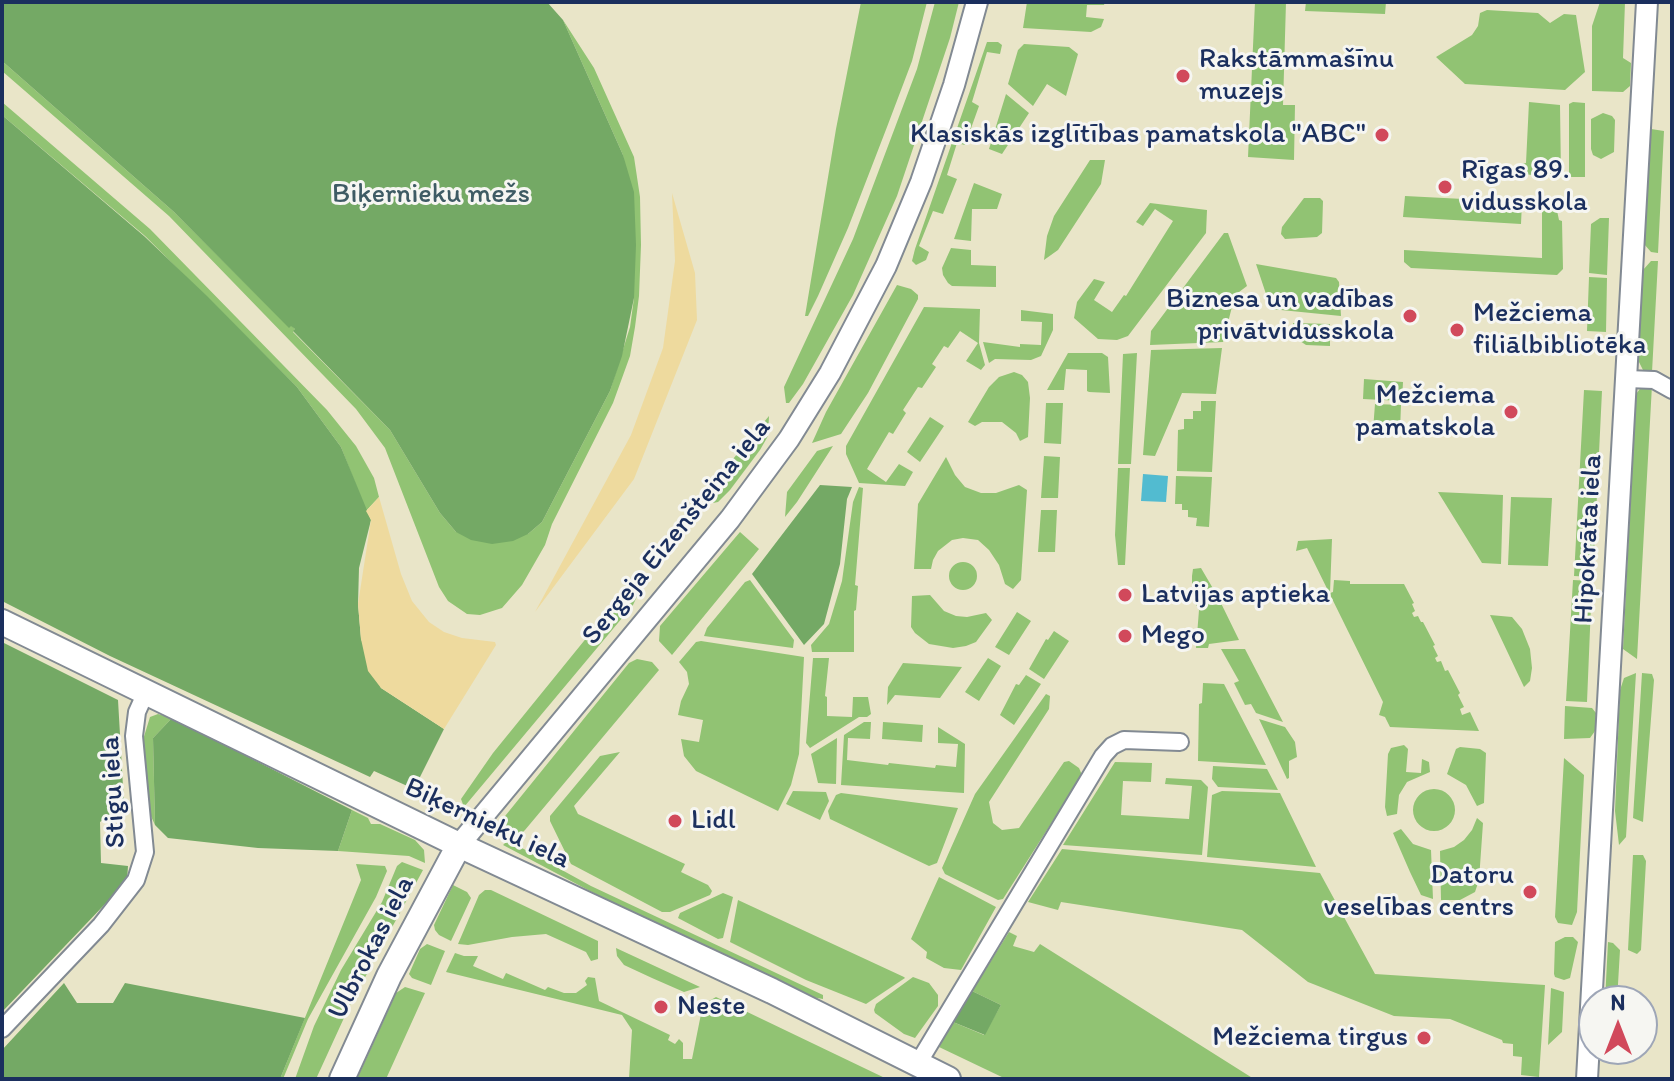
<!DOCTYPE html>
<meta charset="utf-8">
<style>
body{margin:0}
#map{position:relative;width:1674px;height:1081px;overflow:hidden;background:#e9e5c8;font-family:Itim,sans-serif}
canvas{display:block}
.frame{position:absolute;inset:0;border:4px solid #1b2f5e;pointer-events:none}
.north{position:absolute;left:1578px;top:985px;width:80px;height:80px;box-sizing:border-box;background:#f6f6f2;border:2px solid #9ea6b7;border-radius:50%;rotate:0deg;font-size:22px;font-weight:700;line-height:32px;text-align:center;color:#1b2f5e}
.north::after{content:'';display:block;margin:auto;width:28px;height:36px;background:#d1495b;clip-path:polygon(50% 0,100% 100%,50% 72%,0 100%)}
</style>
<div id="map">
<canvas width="1674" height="1081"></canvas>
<div class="frame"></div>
<div class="north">N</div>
</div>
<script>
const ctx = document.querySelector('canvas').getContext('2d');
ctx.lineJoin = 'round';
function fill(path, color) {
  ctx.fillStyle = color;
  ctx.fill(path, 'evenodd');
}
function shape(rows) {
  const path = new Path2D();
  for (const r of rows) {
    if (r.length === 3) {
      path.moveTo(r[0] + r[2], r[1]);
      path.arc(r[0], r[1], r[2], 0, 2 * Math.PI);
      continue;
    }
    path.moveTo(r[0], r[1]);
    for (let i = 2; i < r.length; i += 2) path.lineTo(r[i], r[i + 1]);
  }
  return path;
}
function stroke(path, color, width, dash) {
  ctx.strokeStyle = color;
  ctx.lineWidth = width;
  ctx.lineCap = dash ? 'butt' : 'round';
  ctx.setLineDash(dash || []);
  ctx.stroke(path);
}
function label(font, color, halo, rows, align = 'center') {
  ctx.font = font + ' Itim,sans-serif';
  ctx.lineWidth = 6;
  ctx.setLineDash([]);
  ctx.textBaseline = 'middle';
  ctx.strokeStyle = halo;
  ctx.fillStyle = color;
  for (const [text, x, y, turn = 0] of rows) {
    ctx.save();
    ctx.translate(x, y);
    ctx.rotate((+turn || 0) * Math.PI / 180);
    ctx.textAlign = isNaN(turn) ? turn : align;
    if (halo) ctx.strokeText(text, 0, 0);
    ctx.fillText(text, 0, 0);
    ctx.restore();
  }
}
const green = shape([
 [861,2,927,2,912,61,887,127,848,228,818,296,808,316,805,316,836,129],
 [935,2,959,2,950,38,897,196,853,295,803,384,789,403,786,403,784,387,853,239,917,69],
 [1027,2,1105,2,1104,5,1087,5,1086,17,1104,19,1101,27,1091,32,1023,28],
 [1255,2,1286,2,1283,105,1295,105,1294,160,1248,157],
 [1306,2,1386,2,1385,14,1305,11],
 [1600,2,1625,2,1623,58,1631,63,1630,86,1623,92,1592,91,1592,26],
 [1487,10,1538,13,1550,23,1564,14,1576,15,1585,72,1565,90,1465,84,1436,57,1472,35,1478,26,1480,13],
 [563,20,594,68,634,157,640,197,641,245,639,296,635,327,630,356,613,403,552,524,545,545,522,585,502,608,480,615,467,614,448,601,439,587,385,448,356,409,169,216,2,71,2,61,174,212,289,327,291,325,295,329,293,332,390,430,440,513,456,532,528,534,542,522,610,391,630,327,634,298,623,155],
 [987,42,998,42,1002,45,1000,54,987,52,972,102,979,106,965,145,957,143,947,175,957,179,943,214,933,211,919,246,929,252,926,260,916,265,912,261,915,249],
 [1024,44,1069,47,1078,54,1066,96,1047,84,1033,106,1008,84,1018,50],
 [1006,94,1029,113,1002,154,989,149],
 [2,102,150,229,327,410,356,446,374,478,379,497,366,511,341,447,297,387,145,236,2,115],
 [1529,102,1560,105,1561,177,1520,174,1520,164,1526,163],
 [1573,102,1585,103,1585,177,1569,177,1569,104],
 [1603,113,1612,116,1615,120,1614,152,1601,159,1593,155,1591,149,1591,119],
 [1651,129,1664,131,1658,253,1651,252,1644,244],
 [1090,160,1105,160,1101,184,1058,250,1044,260,1047,236,1054,216],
 [974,183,1002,194,997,209,972,209,971,241,954,239],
 [1405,196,1522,202,1521,224,1403,217],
 [1304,198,1320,198,1323,201,1322,233,1317,237,1285,239,1281,234,1282,227],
 [1150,203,1207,210,1206,233,1128,336,1117,340,1098,339,1074,318,1077,302,1094,279,1105,282,1094,300,1112,312,1124,295,1126,296,1173,221,1155,209,1143,226,1136,222],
 [1542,206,1556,206,1559,220,1562,221,1563,269,1557,275,1411,268,1404,262,1404,250,1542,258],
 [1600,218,1609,218,1607,275,1589,273,1591,224],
 [1224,233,1228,233,1247,286,1235,295,1223,342,1150,345,1151,331],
 [951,248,971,250,971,265,996,266,996,287,952,286,948,283,943,275,942,268],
 [1651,261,1658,261,1652,372,1643,370,1638,360,1643,270],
 [1256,264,1336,278,1339,282,1341,316,1271,309],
 [1589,277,1607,278,1606,332,1587,331],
 [897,285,911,289,918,295,918,299,868,393,841,434,812,443,826,412],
 [924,307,980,309,979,343,985,365,981,370,966,361,978,343,960,331,948,348,944,346,932,364,936,367,922,388,918,387,903,410,906,413,893,434,889,432,867,469,886,482,899,464,913,472,905,486,859,483,846,454,846,446],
 [1021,310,1053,314,1053,330,1041,356,1031,360,995,359,989,363,983,342,1020,347,1020,344,1041,345,1042,322,1021,321],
 [1293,323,1330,324,1330,346,1306,345,1294,337],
 [1222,348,1216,394,1182,393,1155,456,1143,455,1151,350],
 [1068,353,1102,353,1108,357,1110,393,1089,392,1087,391,1087,370,1066,369,1064,390,1047,390],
 [1137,353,1131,464,1118,464,1123,354],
 [1014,372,1022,375,1028,382,1030,398,1028,437,1020,441,1016,433,1002,422,982,422,975,426,968,422,989,387,999,377],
 [1364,379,1403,382,1402,401,1363,399],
 [1643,385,1652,385,1637,659,1623,649,1636,394],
 [1584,390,1602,391,1593,577,1574,576],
 [1201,401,1216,401,1212,472,1177,471,1178,430,1184,429,1184,419,1193,419,1193,411,1201,411],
 [1046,403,1063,403,1061,444,1044,443],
 [1375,404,1401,405,1400,431,1373,430],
 [769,416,768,436,760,450,730,490,718,502,713,503,709,499,707,490],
 [930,417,944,426,920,462,907,452],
 [833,446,797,502,785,517,787,492,817,451],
 [1044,456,1060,457,1058,498,1041,498],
 [946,457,955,475,965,487,981,493,996,493,1019,485,1027,490,1021,580,1013,589,1005,584,999,565,989,550,978,540,963,538,952,540,938,551,933,560,931,569,914,569,918,504],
 [1118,468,1130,468,1125,565,1118,565,1115,535],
 [1176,476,1212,477,1209,527,1196,526,1197,518,1188,517,1188,510,1182,510,1182,504,1175,504],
 [859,487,863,488,855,585,858,586,856,610,854,611,854,652,812,652,811,645,829,624,842,581,853,502],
 [1438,492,1503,495,1501,564,1482,563],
 [1511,497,1552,498,1548,566,1508,565],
 [1041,510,1057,510,1055,552,1038,552],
 [740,532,759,549,672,655,659,641,660,626],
 [1332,539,1330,593,1333,592,1334,580,1350,581,1350,584,1404,584,1414,603,1412,604,1415,611,1412,613,1414,617,1418,616,1421,622,1423,622,1435,645,1433,646,1438,656,1435,658,1437,662,1441,661,1445,671,1448,670,1460,693,1458,695,1464,707,1460,709,1462,715,1470,712,1479,731,1390,727,1385,717,1379,715,1383,702,1307,548,1296,551,1298,541],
 [963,576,14],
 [1201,568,1218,597,1239,640,1209,644,1208,648,1196,648,1199,610,1192,597,1192,576,1193,569],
 [750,580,794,640,793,648,704,636,707,628,745,582],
 [1573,580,1592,581,1587,702,1566,701],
 [639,581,642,586,633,605,464,807,461,799,493,753,631,583],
 [930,595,944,611,956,616,967,617,986,613,992,620,976,642,966,646,953,648,929,644,915,633,911,627,912,596],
 [1017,612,1031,621,1009,655,995,647],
 [1490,615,1512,617,1522,629,1530,649,1532,668,1530,681,1524,687],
 [1054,631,1069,641,1044,679,1029,669,1046,639,1048,640],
 [701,641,804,657,799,754,791,785,778,811,696,771,684,756,681,739,699,742,703,720,678,715,681,701,689,684,687,672,679,662,696,642],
 [1221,649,1245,649,1283,722,1256,713,1251,704,1245,705,1234,683,1239,681],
 [813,658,829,658,825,696,827,697,827,716,852,717,853,697,868,697,871,714,867,717,859,717,810,748,806,743],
 [988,658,1001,666,979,701,965,692],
 [637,659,652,662,659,670,525,830,520,835,514,836,497,826,629,663],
 [903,663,962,667,940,698,895,695,887,705,888,687],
 [1636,673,1626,837,1619,845,1615,811,1620,690,1624,678],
 [1642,673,1652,674,1654,680,1643,822,1633,818],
 [1026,675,1041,684,1014,725,1000,715,1016,684,1019,685],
 [1203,683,1224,684,1266,765,1198,761,1199,704,1202,703],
 [1046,694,1050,696,1049,709,989,802,993,823,1002,830,1019,828,1064,762,1069,761,1079,768,1082,775,1003,899,998,900,945,874,942,868,975,794],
 [1565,706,1592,708,1596,713,1595,731,1590,738,1564,739],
 [158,714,172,718,153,738,155,825,149,812,142,743,150,717],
 [1259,719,1285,727,1295,742,1297,757,1289,761,1289,778,1287,779],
 [864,722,871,722,870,739,848,738,847,760,888,765,889,763,935,768,936,765,956,767,958,744,938,743,938,727,965,744,964,793,841,785,844,735],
 [883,722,923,725,922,742,882,739],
 [837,738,836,784,818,783,811,754],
 [1404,745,1408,749,1406,772,1421,773,1422,759,1429,762,1430,772,1407,782,1399,795,1397,814,1387,816,1385,807,1388,754,1391,748],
 [1460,747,1480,749,1486,753,1484,803,1477,806,1466,785,1447,774,1456,749],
 [620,752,574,806,578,814,685,864,681,872,708,885,712,891,710,895,670,912,662,912,571,864,550,821,550,816,600,756],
 [1564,758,1584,775,1577,912,1572,925,1558,923,1555,917],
 [1115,762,1152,763,1151,782,1123,781,1121,815,1189,819,1192,786,1165,784,1166,778,1201,780,1208,787,1202,855,1063,845],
 [1213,766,1267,769,1278,790,1218,787,1212,779],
 [1434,810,21],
 [793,791,826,792,829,801,820,820,786,804],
 [1222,791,1280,793,1316,867,1207,857,1212,795],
 [841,793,958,808,937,863,929,866,830,819,828,811,836,795],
 [352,810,368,818,371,824,380,824,415,840,424,850,425,863,409,856,338,851],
 [1477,818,1483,823,1479,880,1475,892,1460,900,1441,900,1440,851,1454,847,1464,840,1472,830],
 [1401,829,1413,844,1431,850,1433,899,1421,895,1410,872,1393,833],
 [506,842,511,842,591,886,823,995,823,999,806,996,639,917,503,845],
 [1062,849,1320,873,1375,974,1545,985,1539,1077,1521,1075,1522,1057,1513,1056,1513,1044,1503,1043,1502,1040,1450,1019,1394,1016,1308,982,1242,930,1061,902,1058,910,1028,902],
 [1633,855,1643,855,1646,861,1641,950,1637,954,1628,950],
 [402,862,423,870,349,1007,316,1079,295,1079,314,1026,341,970,382,902,397,866],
 [356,864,385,866,387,871,376,897,308,1019,283,1079,280,1079,361,880],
 [939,877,996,907,961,970,944,968,926,958,927,952,911,939],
 [453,885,467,892,471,898,451,941,439,935,435,930,434,925],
 [485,890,491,890,598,941,598,959,591,961,586,952,546,934,512,937,468,945,458,944,479,895],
 [723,893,733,897,723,938,718,939,678,918,680,913],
 [738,900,904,977,905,978,866,1004,806,980,730,942],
 [1009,932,1017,936,1013,946,1034,952,1040,944,1254,1079,1006,1079,939,1047,953,1022,984,1035,1001,1005,972,991],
 [1565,937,1573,937,1578,942,1570,978,1564,980,1555,977,1554,974,1555,942],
 [1608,942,1613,943,1620,950,1617,1001,1605,1001],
 [427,944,445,951,431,985,412,978,409,974,420,949],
 [616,948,700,987,684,992,652,978,624,965,617,956],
 [455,953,464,956,478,956,473,966,503,979,506,973,545,990,548,987,564,993,576,993,587,985,585,981,588,977,595,978,599,1001,670,1035,668,1040,675,1044,679,1039,683,1043,683,1059,692,1059,701,1014,709,1001,716,997,887,1079,629,1079,632,1030,622,1015,446,972],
 [913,977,929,983,938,995,938,1006,915,1038,904,1034,875,1013,874,1010,876,1004],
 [405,987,425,993,386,1079,357,1079,396,993],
 [1551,988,1564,992,1562,1032,1548,1045]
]);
const forest = shape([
 [2,2,547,2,563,20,623,155,634,192,636,245,634,298,622,356,610,391,542,522,528,534,513,541,492,544,471,540,456,532,440,513,390,430,293,331,295,329,291,326,289,328,174,212,2,61],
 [2,115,144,236,207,296,297,387,341,447,371,520,359,568,358,604,361,639,381,688,444,729,414,789,374,771,370,777,110,656,2,601],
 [820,485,852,487,847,499,840,564,824,624,804,645,752,574],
 [2,642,118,700,124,804,100,822,101,863,128,866,127,881,2,1012],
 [172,718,352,810,338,851,258,848,168,838,155,825,153,738],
 [64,983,77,1003,113,1003,125,983,305,1018,280,1079,2,1079,2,1050],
 [972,991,1001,1005,985,1035,953,1022]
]);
const sand = shape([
 [672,193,695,273,697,320,634,479,535,612,631,435,663,348,675,261],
 [379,497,401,574,412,601,429,622,444,632,462,638,495,642,496,645,444,729,381,688,368,671,361,639,358,604,371,520,366,511]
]);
const water = shape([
 [1143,474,1168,476,1166,502,1141,501]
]);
const minor = shape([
 [1627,379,1654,380,1672,390],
 [2,1029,101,925,136,880,145,852,134,736,137,712,146,692],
 [917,1065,1103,756,1112,746,1124,740,1180,742]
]);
const tertiary = shape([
 [459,845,730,519,789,439,830,373,886,266,921,182,954,85,977,2],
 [1587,1079,1647,2]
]);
const secondary = shape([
 [2,622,459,845,772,991,948,1079],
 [342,1079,389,976,459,845]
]);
const markers = [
 [1183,76,8,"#d1495b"],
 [1382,135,8,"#d1495b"],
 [1445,187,8,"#d1495b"],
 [1410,316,8,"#d1495b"],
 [1457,330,8,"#d1495b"],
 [1511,412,8,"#d1495b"],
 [1125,595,8,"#d1495b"],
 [1125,636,8,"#d1495b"],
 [675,821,8,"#d1495b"],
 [1530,892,8,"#d1495b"],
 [661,1007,8,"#d1495b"],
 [1424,1038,8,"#d1495b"]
];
const poiNames = [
 ["Rakstāmmašīnu",1199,60],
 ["muzejs",1199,92],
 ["Klasiskās izglītības pamatskola \"ABC\"",1366,135,"right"],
 ["Rīgas 89.",1461,171],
 ["vidusskola",1461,203],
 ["Biznesa un vadības",1394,300,"right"],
 ["privātvidusskola",1394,332,"right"],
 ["Mežciema",1473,314],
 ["filiālbibliotēka",1473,346],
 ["Mežciema",1495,396,"right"],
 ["pamatskola",1495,428,"right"],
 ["Latvijas aptieka",1141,595],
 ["Mego",1141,636],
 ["Lidl",691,821],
 ["Datoru",1514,876,"right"],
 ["veselības centrs",1514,908,"right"],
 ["Neste",677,1007],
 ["Mežciema tirgus",1408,1038,"right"]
];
const parkNames = [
 ["Biķernieku mežs",431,195]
];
const streetNames = [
 ["Sergeja Eizenšteina iela",677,532,-51],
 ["Hipokrāta iela",1589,539,-87],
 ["Stigu iela",114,792,-93],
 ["Biķernieku iela",487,824,25],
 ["Ulbrokas iela",372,948,-63]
];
fill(green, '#91c373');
fill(forest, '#74a965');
fill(sand, '#eeda9e');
fill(water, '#52bbd0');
stroke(minor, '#828a93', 20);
stroke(tertiary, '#828a93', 24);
stroke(secondary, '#828a93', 28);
stroke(minor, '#fff', 16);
stroke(tertiary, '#fff', 20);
stroke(secondary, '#fff', 24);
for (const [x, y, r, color] of markers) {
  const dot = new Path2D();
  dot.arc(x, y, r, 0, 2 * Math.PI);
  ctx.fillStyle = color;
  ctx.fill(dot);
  stroke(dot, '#f6f6f2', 3);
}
label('28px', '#1b2f5e', '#f6f6f2', poiNames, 'left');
label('28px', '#3e5b64', '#f6f6f2', parkNames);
label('28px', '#1b2f5e', '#f6f6f2', streetNames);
</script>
